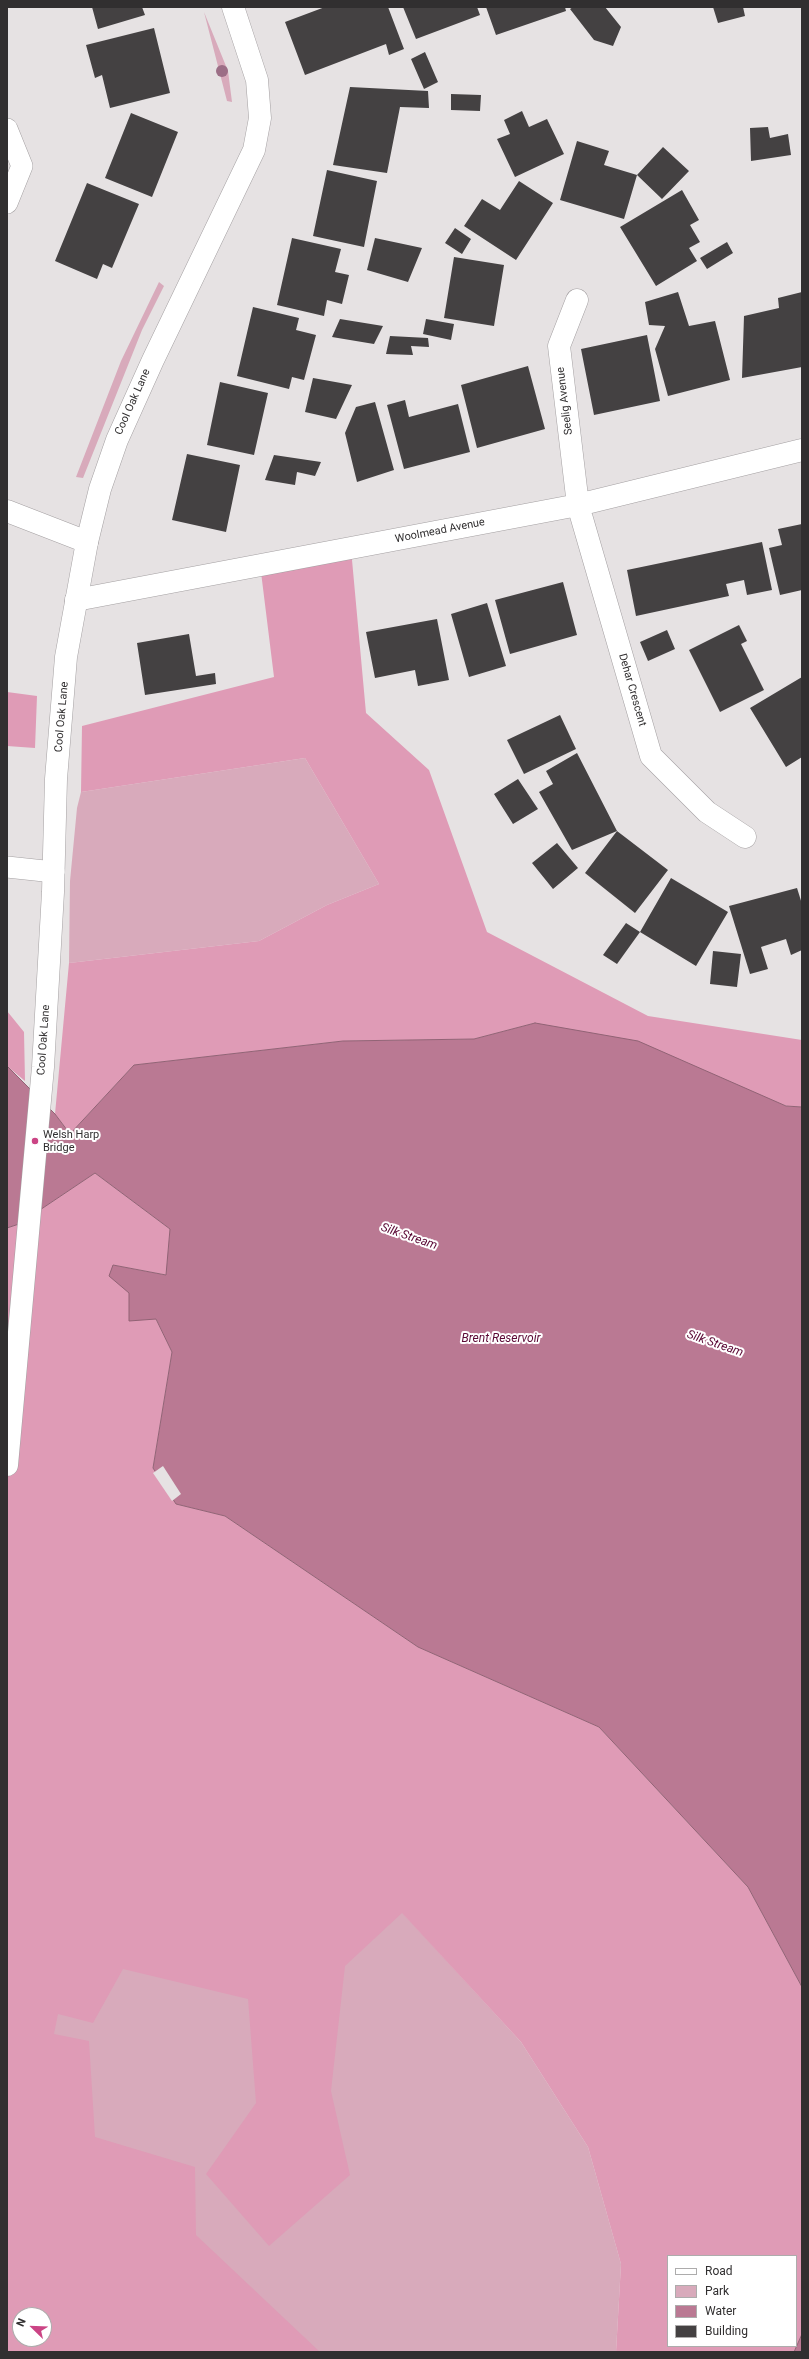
<!DOCTYPE html>
<style>
body{margin:0}
#map{position:relative;width:809px;height:2359px;overflow:hidden;background:#e6e2e3;font-family:Roboto,sans-serif}
canvas{display:block}
.frame{position:absolute;inset:0;border:8px solid #312f30;pointer-events:none}
.legend{position:absolute;left:667px;top:2255px;width:130px;height:92px;box-sizing:border-box;background:#fff;border:1px solid #adacac;margin:0;padding:5px 7px;list-style:none;font-size:12px;color:#312f30}
.legend li{display:flex;align-items:center;gap:8px;height:20px}
.legend b{width:20px;border:1px solid #adacac}
.north{position:absolute;left:12px;top:2307px;width:40px;height:40px;box-sizing:border-box;background:#fff;border:1px solid #adacac;border-radius:50%;rotate:293deg;font-size:11px;font-weight:700;line-height:16px;text-align:center;color:#312f30}
.north::after{content:'';display:block;margin:auto;width:14px;height:18px;background:#cb4485;clip-path:polygon(50% 0,100% 100%,50% 72%,0 100%)}
</style>
<div id="map">
<canvas width="809" height="2359"></canvas>
<div class="frame"></div>
<ul class="legend">
<li><b style="height:5px;background:#fff"></b>Road</li>
<li><b style="height:11px;background:#d8aabb"></b>Park</li>
<li><b style="height:11px;background:#ba7993"></b>Water</li>
<li><b style="height:11px;background:#444142"></b>Building</li>
</ul>
<div class="north">N</div>
</div>
<script>
const ctx = document.querySelector('canvas').getContext('2d');
ctx.lineJoin = 'round';
function fill(path, color) {
  ctx.fillStyle = color;
  ctx.fill(path, 'evenodd');
}
function shape(rows) {
  const path = new Path2D();
  for (const r of rows) {
    path.moveTo(r[0], r[1]);
    for (let i = 2; i < r.length; i += 2) path.lineTo(r[i], r[i + 1]);
  }
  return path;
}
function stroke(path, color, width, dash) {
  ctx.strokeStyle = color;
  ctx.lineWidth = width;
  ctx.lineCap = dash ? 'butt' : 'round';
  ctx.setLineDash(dash || []);
  ctx.stroke(path);
}
function label(font, color, halo, rows, align = 'center') {
  ctx.font = font + ' Roboto,sans-serif';
  ctx.lineWidth = 4;
  ctx.setLineDash([]);
  ctx.textBaseline = 'middle';
  ctx.strokeStyle = halo;
  ctx.fillStyle = color;
  for (const [text, x, y, turn = 0] of rows) {
    ctx.save();
    ctx.translate(x, y);
    ctx.rotate((+turn || 0) * Math.PI / 180);
    ctx.textAlign = isNaN(turn) ? turn : align;
    if (halo) ctx.strokeText(text, 0, 0);
    ctx.fillText(text, 0, 0);
    ctx.restore();
  }
}
const green = shape([
 [204,12,228,71,232,102,227,101],
 [159,282,164,286,142,330,83,478,76,477,121,361],
 [305,758,379,884,327,905,259,941,69,963,70,881,77,808,81,792],
 [402,1912,521,2042,588,2147,621,2264,616,2352,317,2352,35,2134,59,1931]
]);
const forest = shape([
 [351,549,366,713,429,770,487,932,648,1016,802,1040,802,1107,787,1106,535,1023,474,1039,343,1041,134,1065,70,1134,55,1114,69,963,259,941,327,905,379,884,305,758,81,792,82,726,274,677,260,564],
 [7,692,37,696,35,748,7,746],
 [7,1011,24,1032,25,1081,7,1066],
 [95,1173,170,1229,167,1275,113,1265,129,1293,156,1319,172,1352,153,1468,176,1504,225,1516,418,1647,599,1727,748,1887,802,1987,802,2334,794,2352,616,2352,621,2264,588,2147,521,2042,402,1913,345,1966,331,2091,350,2175,269,2246,206,2174,256,2103,248,1999,123,1969,93,2023,58,2014,54,2034,89,2041,95,2137,195,2167,196,2235,320,2352,7,2352,7,1228,19,1224],
 [668,2256,796,2256,796,2346,668,2346],
 [20,2315,44,2315,44,2339,20,2339]
]);
const water = shape([
 [535,1023,638,1041,786,1106,802,1107,802,1987,748,1887,599,1727,418,1647,225,1516,176,1504,153,1468,172,1352,156,1319,129,1321,129,1293,109,1276,113,1265,166,1275,170,1229,95,1173,19,1224,7,1228,7,1066,55,1114,70,1134,134,1065,343,1041,474,1039,535,1023],
 [802,2334,802,2352,794,2352,802,2334]
]);
const pier = shape([
 [163,1466,181,1494,172,1501,153,1473]
]);
const building = shape([
 [92,7,142,7,145,15,98,29],
 [325,7,388,7,404,49,389,55,386,44,305,75,285,22],
 [403,7,477,7,480,15,416,39],
 [486,7,565,7,566,11,496,35],
 [573,7,605,7,621,27,613,46,594,40,570,9],
 [713,7,743,7,745,16,718,23],
 [154,28,170,93,110,108,102,75,95,78,86,45],
 [425,52,438,82,424,89,411,59],
 [350,87,428,91,429,108,400,107,387,173,333,165],
 [451,94,481,95,480,111,451,110],
 [522,111,529,127,547,119,564,154,515,177,497,139,510,134,504,120],
 [131,113,178,132,152,197,105,178],
 [768,127,770,138,788,134,791,155,751,161,750,128],
 [577,141,609,151,604,165,637,175,624,219,560,200],
 [663,147,689,171,662,199,637,175],
 [327,170,377,181,364,247,313,236],
 [519,181,553,203,516,260,464,226,482,199,500,210],
 [87,183,139,204,112,268,103,264,97,279,55,261],
 [682,190,699,220,690,225,700,242,689,248,697,261,656,286,620,227],
 [455,228,471,239,462,254,445,243],
 [292,238,341,249,335,272,349,275,342,304,327,300,324,316,277,305],
 [375,238,422,248,408,282,367,270],
 [727,242,733,253,707,269,700,258],
 [454,257,504,265,494,326,444,318],
 [678,292,689,326,715,321,730,380,668,396,655,349,665,326,649,325,645,302],
 [802,292,802,367,742,378,744,316,779,308,778,298],
 [253,307,299,318,296,330,316,335,304,380,292,377,289,389,237,376],
 [340,319,383,326,374,344,332,337],
 [426,319,454,324,451,340,423,334],
 [647,335,660,401,594,415,581,349],
 [390,336,428,338,429,347,411,346,413,355,386,354],
 [528,366,545,429,477,448,461,385],
 [313,378,352,385,336,419,305,412],
 [220,382,268,393,254,455,207,445],
 [405,400,409,417,458,404,470,452,404,469,387,405],
 [375,402,394,470,357,482,345,433,356,407],
 [187,454,240,465,226,532,172,520],
 [274,455,321,462,315,476,297,472,295,485,265,480],
 [802,524,802,590,780,595,769,548,782,545,778,529],
 [762,542,772,590,747,595,744,580,726,584,729,596,636,616,627,570],
 [563,582,577,635,510,654,495,600],
 [487,603,506,666,469,677,451,614],
 [437,619,449,680,418,686,415,670,375,678,366,632],
 [739,625,747,641,741,644,764,690,720,712,689,650],
 [667,630,675,649,648,661,640,642],
 [189,634,196,676,215,673,216,684,145,695,137,643],
 [802,677,802,757,786,767,750,708],
 [560,715,576,749,524,774,507,740],
 [577,753,617,831,668,870,635,913,585,873,617,831,572,850,539,792,553,784,546,771],
 [518,779,538,809,513,824,494,794],
 [557,843,578,868,553,889,532,863],
 [671,878,728,912,696,966,640,932],
 [797,888,802,904,802,950,791,955,786,939,761,947,768,969,750,974,729,906],
 [626,923,640,932,617,964,603,955],
 [713,951,741,954,737,987,710,984]
]);
const lane = shape([
 [7,129,22,166,7,203],
 [7,867,54,872]
]);
const street = shape([
 [577,300,559,346,578,505,651,756,707,812,745,837],
 [7,511,87,542],
 [76,600,578,505,802,450]
]);
const secondary = shape([
 [7,1465,43,1067,53,892,56,779,66,657,87,542,100,489,117,440,153,360,254,150,260,118,257,80,233,7]
]);
const trees = [
 [222,71]
];
const markers = [
 [35,1141,4,"#cb4485"]
];
const streetNames = [
 ["Seelig Avenue",565,401,-97],
 ["Cool Oak Lane",133,402,-66],
 ["Woolmead Avenue",440,531,-11],
 ["Dehar Crescent",632,690,74],
 ["Cool Oak Lane",62,717,-85],
 ["Cool Oak Lane",44,1040,-86]
];
const poiNames = [
 ["Welsh Harp",43,1135],
 ["Bridge",43,1148]
];
const waterNames = [
 ["Silk Stream",409,1237,19],
 ["Brent Reservoir",501,1339],
 ["Silk Stream",715,1344,19]
];
fill(green, '#d8aabb');
fill(forest, '#df9bb6');
fill(water, '#ba7993');
stroke(water, '#916375', 1);
fill(pier, '#e6e2e3');
fill(building, '#444142');
stroke(lane, '#a4a0a2', 22);
stroke(street, '#a4a0a2', 23);
stroke(secondary, '#a4a0a2', 23);
stroke(lane, '#fff', 21);
stroke(street, '#fff', 22);
stroke(secondary, '#fff', 22);
ctx.fillStyle = '#9c6e86';
for (const [x, y] of trees) {
  ctx.beginPath();
  ctx.arc(x, y, 6, 0, 2 * Math.PI);
  ctx.fill();
}
for (const [x, y, r, color] of markers) {
  const dot = new Path2D();
  dot.arc(x, y, r, 0, 2 * Math.PI);
  ctx.fillStyle = color;
  ctx.fill(dot);
  stroke(dot, '#fff', 1.5);
}
label('11px', '#312f30', '#fff', streetNames);
label('11px', '#312f30', '#fff', poiNames, 'left');
label('italic 12px', '#5b0935', '#fff', waterNames);
</script>
